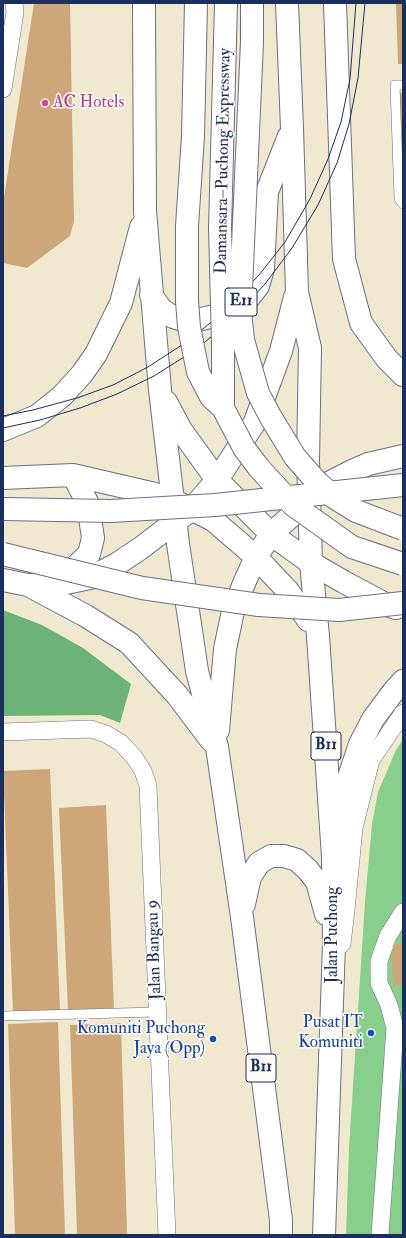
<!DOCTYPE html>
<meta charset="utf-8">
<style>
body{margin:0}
#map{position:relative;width:406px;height:1238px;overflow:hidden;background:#f1e9cf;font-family:"IM FELL Double Pica",serif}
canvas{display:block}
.frame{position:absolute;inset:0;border:4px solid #1b2f5e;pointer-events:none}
</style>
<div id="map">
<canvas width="406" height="1238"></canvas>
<div class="frame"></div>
</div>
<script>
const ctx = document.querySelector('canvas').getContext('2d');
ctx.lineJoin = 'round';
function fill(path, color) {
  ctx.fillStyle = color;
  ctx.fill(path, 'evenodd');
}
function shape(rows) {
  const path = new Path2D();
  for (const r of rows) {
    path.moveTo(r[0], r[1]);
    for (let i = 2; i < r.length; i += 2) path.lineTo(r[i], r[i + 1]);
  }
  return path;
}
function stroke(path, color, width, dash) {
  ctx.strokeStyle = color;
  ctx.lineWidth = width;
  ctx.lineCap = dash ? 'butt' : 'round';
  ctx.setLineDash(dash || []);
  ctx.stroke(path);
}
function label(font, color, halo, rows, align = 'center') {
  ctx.font = font + ' "IM FELL Double Pica",serif';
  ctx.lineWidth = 3;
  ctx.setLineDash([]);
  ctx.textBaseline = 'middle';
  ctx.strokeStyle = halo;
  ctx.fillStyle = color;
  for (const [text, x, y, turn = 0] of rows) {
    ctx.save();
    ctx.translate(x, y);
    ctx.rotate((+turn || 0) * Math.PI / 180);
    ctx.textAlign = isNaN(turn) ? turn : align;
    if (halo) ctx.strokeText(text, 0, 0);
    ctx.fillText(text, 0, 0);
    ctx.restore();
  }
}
const green = shape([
 [403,739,403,1235,346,1235,349,1148,365,902,372,824,378,792,396,750]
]);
const forest = shape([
 [3,610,42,625,83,648,131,684,120,723,100,715,3,716]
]);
const building = shape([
 [34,3,70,3,74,221,70,236,27,268,3,263,3,204],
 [396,3,403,3,403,64,398,64],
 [399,93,403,93,403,167,402,167],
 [50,769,60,1010,13,1012,3,771],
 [106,805,114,1010,68,1012,59,808],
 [391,944,403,944,403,985,393,986],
 [58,1022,65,1235,15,1235,8,1024],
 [121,1023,127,1235,77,1235,70,1025]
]);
const lane = shape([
 [403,85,395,85,399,199,403,204],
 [3,1016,157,1012]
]);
const street = shape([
 [3,89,15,12,14,3],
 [3,732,91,729,106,734,121,743,134,757,143,771,148,786,167,1235],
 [342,944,346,910,354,828,371,760,403,713],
 [380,1235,395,1028,389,1005,379,983,379,961,388,936,403,912]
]);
const primary = shape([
 [318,636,333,857,334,944,324,1235],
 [217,747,242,917,281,1220,281,1235],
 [244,904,250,877,259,863,271,856,284,856,297,860,308,870,317,882,326,914]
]);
const highway = shape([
 [144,3,145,211,160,390,178,544,197,671,217,747],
 [287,3,292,128,297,292,310,348,308,460,311,563,318,636],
 [335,3,344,259,361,323,387,359,403,375],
 [151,295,162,310,173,317,183,320,197,320,219,315,231,311,247,300,258,286,263,269,267,192,289,136],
 [187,301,187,226,193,136,196,3],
 [166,402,181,430,217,480,271,534,311,563,344,582,387,605,396,608],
 [3,430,37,416,62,396,82,374,96,354,121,303,141,227],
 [3,478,73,475,155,494,173,500,213,520,256,557,288,591,308,620],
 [55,576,71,571,89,554,93,538,88,504,73,475],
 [3,580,28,585,61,584,90,578,117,564,141,548,192,509,217,480,255,422,281,351,295,297],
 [30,586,86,616,129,643,177,695,211,740],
 [218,730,225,649,233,611,245,581,256,557,271,534,327,484,352,471,368,464,403,456],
 [333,857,342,811,345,789,360,744,373,719,394,691,403,681]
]);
const tram = shape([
 [3,416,33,410,77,398,113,385,148,367,188,341,220,315,259,275,285,242,310,199,328,159,341,122,350,79,356,3],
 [3,428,40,420,80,408,117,394,154,376,195,350,227,324,265,284,292,248,318,205,337,163,349,124,358,78,365,3]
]);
const highwayBridge = shape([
 [226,3,220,228,223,343,223,408,244,448,259,468,293,505,352,547,403,564],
 [252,3,252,42,240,312,243,340,258,393,270,416,295,457,316,481,335,498,356,511,403,529],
 [187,301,189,327,198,372,211,397,223,408],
 [3,509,111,511,215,505,403,485],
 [3,554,142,588,259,605,339,610,403,603]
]);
const markers = [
 [45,103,4,"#d1479c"],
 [371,1033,4,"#1a4fb4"],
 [213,1039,4,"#1a4fb4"]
];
const shields = [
 [241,302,32],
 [326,746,30],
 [261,1068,30]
];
const shieldNames = [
 ["E11",241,302],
 ["B11",326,746],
 ["B11",261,1068]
];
const hotelNames = [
 ["AC Hotels",53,103]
];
const streetNames = [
 ["Damansara–Puchong Expressway",224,161,-89],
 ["Jalan Puchong",333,935,-90],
 ["Jalan Bangau 9",155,950,-92]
];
const transitNames = [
 ["Pusat IT",363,1023],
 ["Komuniti",363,1043],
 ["Komuniti Puchong",205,1029],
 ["Jaya (Opp)",205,1049]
];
fill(green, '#87cf8b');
fill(forest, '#6db277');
fill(building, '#cda779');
stroke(lane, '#667086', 10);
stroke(street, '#667086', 18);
stroke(primary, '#667086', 24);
stroke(highway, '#667086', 24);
stroke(lane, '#fff', 9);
stroke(street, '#fff', 17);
stroke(primary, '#fff', 22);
stroke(highway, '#fff', 22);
stroke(tram, '#1b2f5e', 1);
stroke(highwayBridge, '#667086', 24, []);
stroke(highwayBridge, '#fff', 22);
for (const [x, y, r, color] of markers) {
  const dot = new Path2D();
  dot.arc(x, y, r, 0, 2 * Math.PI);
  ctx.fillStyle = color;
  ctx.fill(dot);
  stroke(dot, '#fdfcf7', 1.5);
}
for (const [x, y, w] of shields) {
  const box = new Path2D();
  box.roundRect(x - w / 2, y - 14, w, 28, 3);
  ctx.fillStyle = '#fdfcf7';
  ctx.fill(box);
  stroke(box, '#1b2f5e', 1);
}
label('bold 16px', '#1b2f5e', null, shieldNames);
label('17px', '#b23c85', '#fdfcf7', hotelNames, 'left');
label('17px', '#1b2f5e', '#fdfcf7', streetNames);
label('17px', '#164399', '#fdfcf7', transitNames, 'right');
</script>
